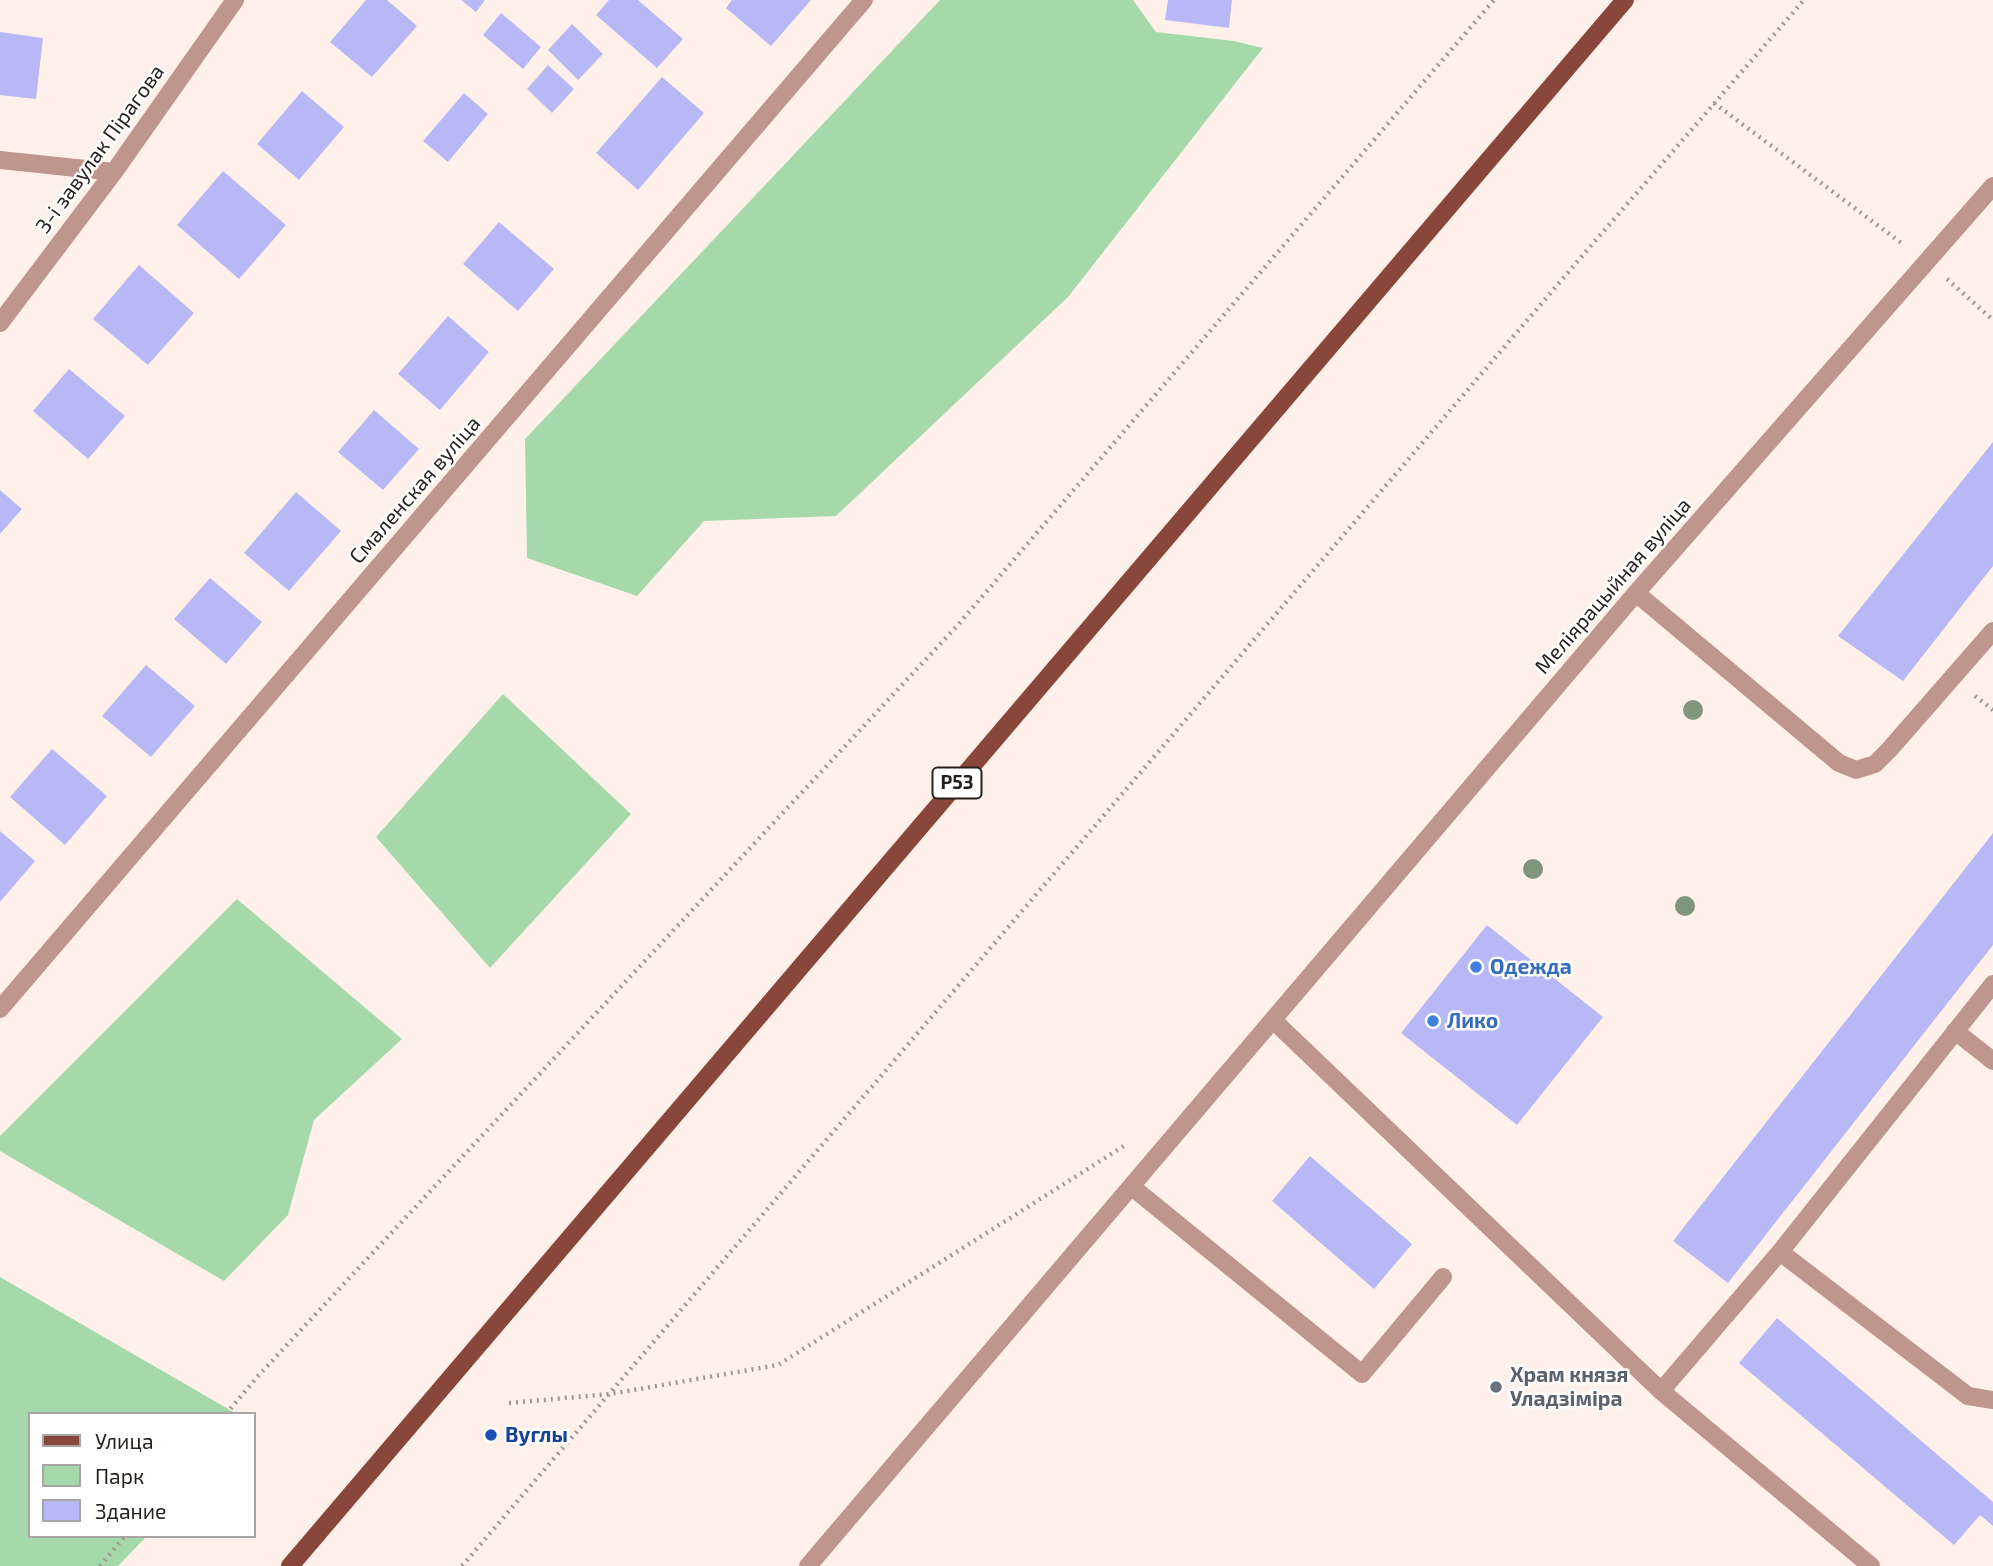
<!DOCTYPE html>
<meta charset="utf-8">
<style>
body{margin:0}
#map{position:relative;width:1993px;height:1566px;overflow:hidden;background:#fff1e9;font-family:"Exo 2",sans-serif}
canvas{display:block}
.legend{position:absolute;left:28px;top:1412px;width:228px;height:126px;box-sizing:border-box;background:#fff;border:2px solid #a9a5a3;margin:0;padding:9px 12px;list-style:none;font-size:21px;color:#271f1a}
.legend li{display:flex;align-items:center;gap:14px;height:35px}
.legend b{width:35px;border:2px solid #a9a5a3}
</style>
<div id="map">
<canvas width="1993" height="1566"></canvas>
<ul class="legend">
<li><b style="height:9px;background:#89473b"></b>Улица</li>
<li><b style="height:19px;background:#a5d9ac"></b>Парк</li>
<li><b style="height:19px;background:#b9b8f6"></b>Здание</li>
</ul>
</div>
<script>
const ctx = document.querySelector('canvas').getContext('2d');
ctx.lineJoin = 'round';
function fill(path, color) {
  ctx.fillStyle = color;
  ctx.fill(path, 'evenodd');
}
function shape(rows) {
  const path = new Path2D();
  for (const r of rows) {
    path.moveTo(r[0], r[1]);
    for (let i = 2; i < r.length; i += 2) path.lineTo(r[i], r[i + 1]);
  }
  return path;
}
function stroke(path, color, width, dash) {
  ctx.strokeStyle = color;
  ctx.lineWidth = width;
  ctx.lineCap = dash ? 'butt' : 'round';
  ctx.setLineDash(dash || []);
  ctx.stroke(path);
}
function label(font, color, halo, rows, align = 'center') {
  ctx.font = font + ' "Exo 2",sans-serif';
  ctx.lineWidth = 5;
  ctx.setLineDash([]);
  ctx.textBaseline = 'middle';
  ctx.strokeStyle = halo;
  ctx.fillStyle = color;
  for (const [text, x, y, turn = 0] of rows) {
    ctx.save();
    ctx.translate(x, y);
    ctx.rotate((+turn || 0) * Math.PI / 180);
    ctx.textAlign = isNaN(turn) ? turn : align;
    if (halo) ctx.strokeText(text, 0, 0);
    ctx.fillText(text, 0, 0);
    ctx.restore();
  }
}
const green = shape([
 [940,0,1133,0,1156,32,1234,41,1263,48,1068,297,836,516,704,521,637,596,527,558,525,439],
 [503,694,631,814,490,968,376,837],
 [237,899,402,1039,314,1120,288,1215,224,1281,0,1151,0,1136],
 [0,1277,237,1414,30,1414,30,1536,147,1536,118,1566,0,1566]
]);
const building = shape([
 [366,0,387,0,417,26,372,77,330,42],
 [461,0,485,0,476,12],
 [609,0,638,0,683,39,657,68,596,15],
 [732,0,811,0,771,46,726,8],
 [1168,0,1232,0,1229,28,1165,20],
 [501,13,541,47,523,69,483,35],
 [572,24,603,54,578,80,548,50],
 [0,32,43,38,36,99,0,95],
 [548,65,574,89,552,113,527,89],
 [662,77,704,113,638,190,596,153],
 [302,91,344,127,299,180,257,144],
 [464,93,488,114,448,162,423,141],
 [223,171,286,225,239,279,177,225],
 [499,222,554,269,518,311,463,264],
 [139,265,194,313,148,365,93,319],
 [448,316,489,352,440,410,398,374],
 [69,369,125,416,88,459,33,411],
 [374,410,419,449,383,490,338,452],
 [1993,442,1993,566,1903,681,1838,636],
 [0,490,22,509,0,534],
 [296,492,341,531,289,591,244,553],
 [210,578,262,622,226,664,174,619],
 [146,665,195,706,151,757,102,716],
 [52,749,107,796,65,845,10,797],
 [0,831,35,861,0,902],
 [1993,833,1993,945,1728,1283,1673,1241],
 [1487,925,1603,1017,1517,1125,1401,1033],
 [1310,1156,1412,1244,1374,1289,1272,1201],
 [1777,1318,1993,1502,1993,1526,1980,1515,1954,1545,1739,1363]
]);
const path = shape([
 [1714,103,1904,245],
 [1947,279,1993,320],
 [1975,696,1993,710],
 [509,1403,610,1394,778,1365,1127,1144],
 [226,1414,258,1376,957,626,1494,0],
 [100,1566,125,1536],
 [462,1566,1583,255,1804,0]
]);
const minor = shape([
 [0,160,114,172],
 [0,323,114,172,235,0],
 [1636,593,1839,763,1856,770,1875,764,1889,750,1993,631],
 [0,1009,864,0],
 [1274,1021,1661,1391,1871,1566],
 [1955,1031,1993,1061],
 [1132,1187,1362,1374,1443,1277],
 [1780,1252,1968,1396,1993,1400],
 [1661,1391,1780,1252,1993,984],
 [808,1566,1636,593,1993,186]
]);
const major = shape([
 [290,1566,1625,0]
]);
const trees = [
 [1693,710],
 [1533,869],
 [1685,906]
];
const markers = [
 [1476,967,7,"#3f7fe0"],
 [1433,1021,7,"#3f7fe0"],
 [1496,1387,7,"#6b7280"],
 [491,1435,7,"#1a4fb4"]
];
const shields = [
 [957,783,49]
];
const shieldNames = [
 ["Р53",957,783]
];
const streetNames = [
 ["3-і завулак Пірагова",100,149,-54],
 ["Смаленская вуліца",415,490,-49],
 ["Меліярацыйная вуліца",1613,586,-49]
];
const shopNames = [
 ["Одежда",1490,967],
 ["Лико",1447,1021]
];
const worshipNames = [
 ["Храм князя",1510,1375],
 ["Уладзіміра",1510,1399]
];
const transitNames = [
 ["Вуглы",505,1435]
];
fill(green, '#a5d9ac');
fill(building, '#b9b8f6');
stroke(path, '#a29690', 4.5, [2, 5]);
stroke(minor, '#be968e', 18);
stroke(major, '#89473b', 18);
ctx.fillStyle = '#7f957c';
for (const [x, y] of trees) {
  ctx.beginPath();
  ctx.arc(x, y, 10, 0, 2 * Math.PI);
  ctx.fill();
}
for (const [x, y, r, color] of markers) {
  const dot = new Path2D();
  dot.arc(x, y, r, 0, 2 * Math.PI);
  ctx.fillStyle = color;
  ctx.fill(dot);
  stroke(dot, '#fff', 2.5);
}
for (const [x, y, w] of shields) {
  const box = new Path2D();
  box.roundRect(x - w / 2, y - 15.5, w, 31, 5);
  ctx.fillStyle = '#fff';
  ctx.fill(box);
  stroke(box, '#271f1a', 2);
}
label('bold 19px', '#271f1a', null, shieldNames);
label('21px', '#271f1a', '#fff', streetNames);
label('bold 21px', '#366cbe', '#fff', shopNames, 'left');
label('bold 21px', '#5b616d', '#fff', worshipNames, 'left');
label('bold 21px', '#164399', '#fff', transitNames, 'left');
</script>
